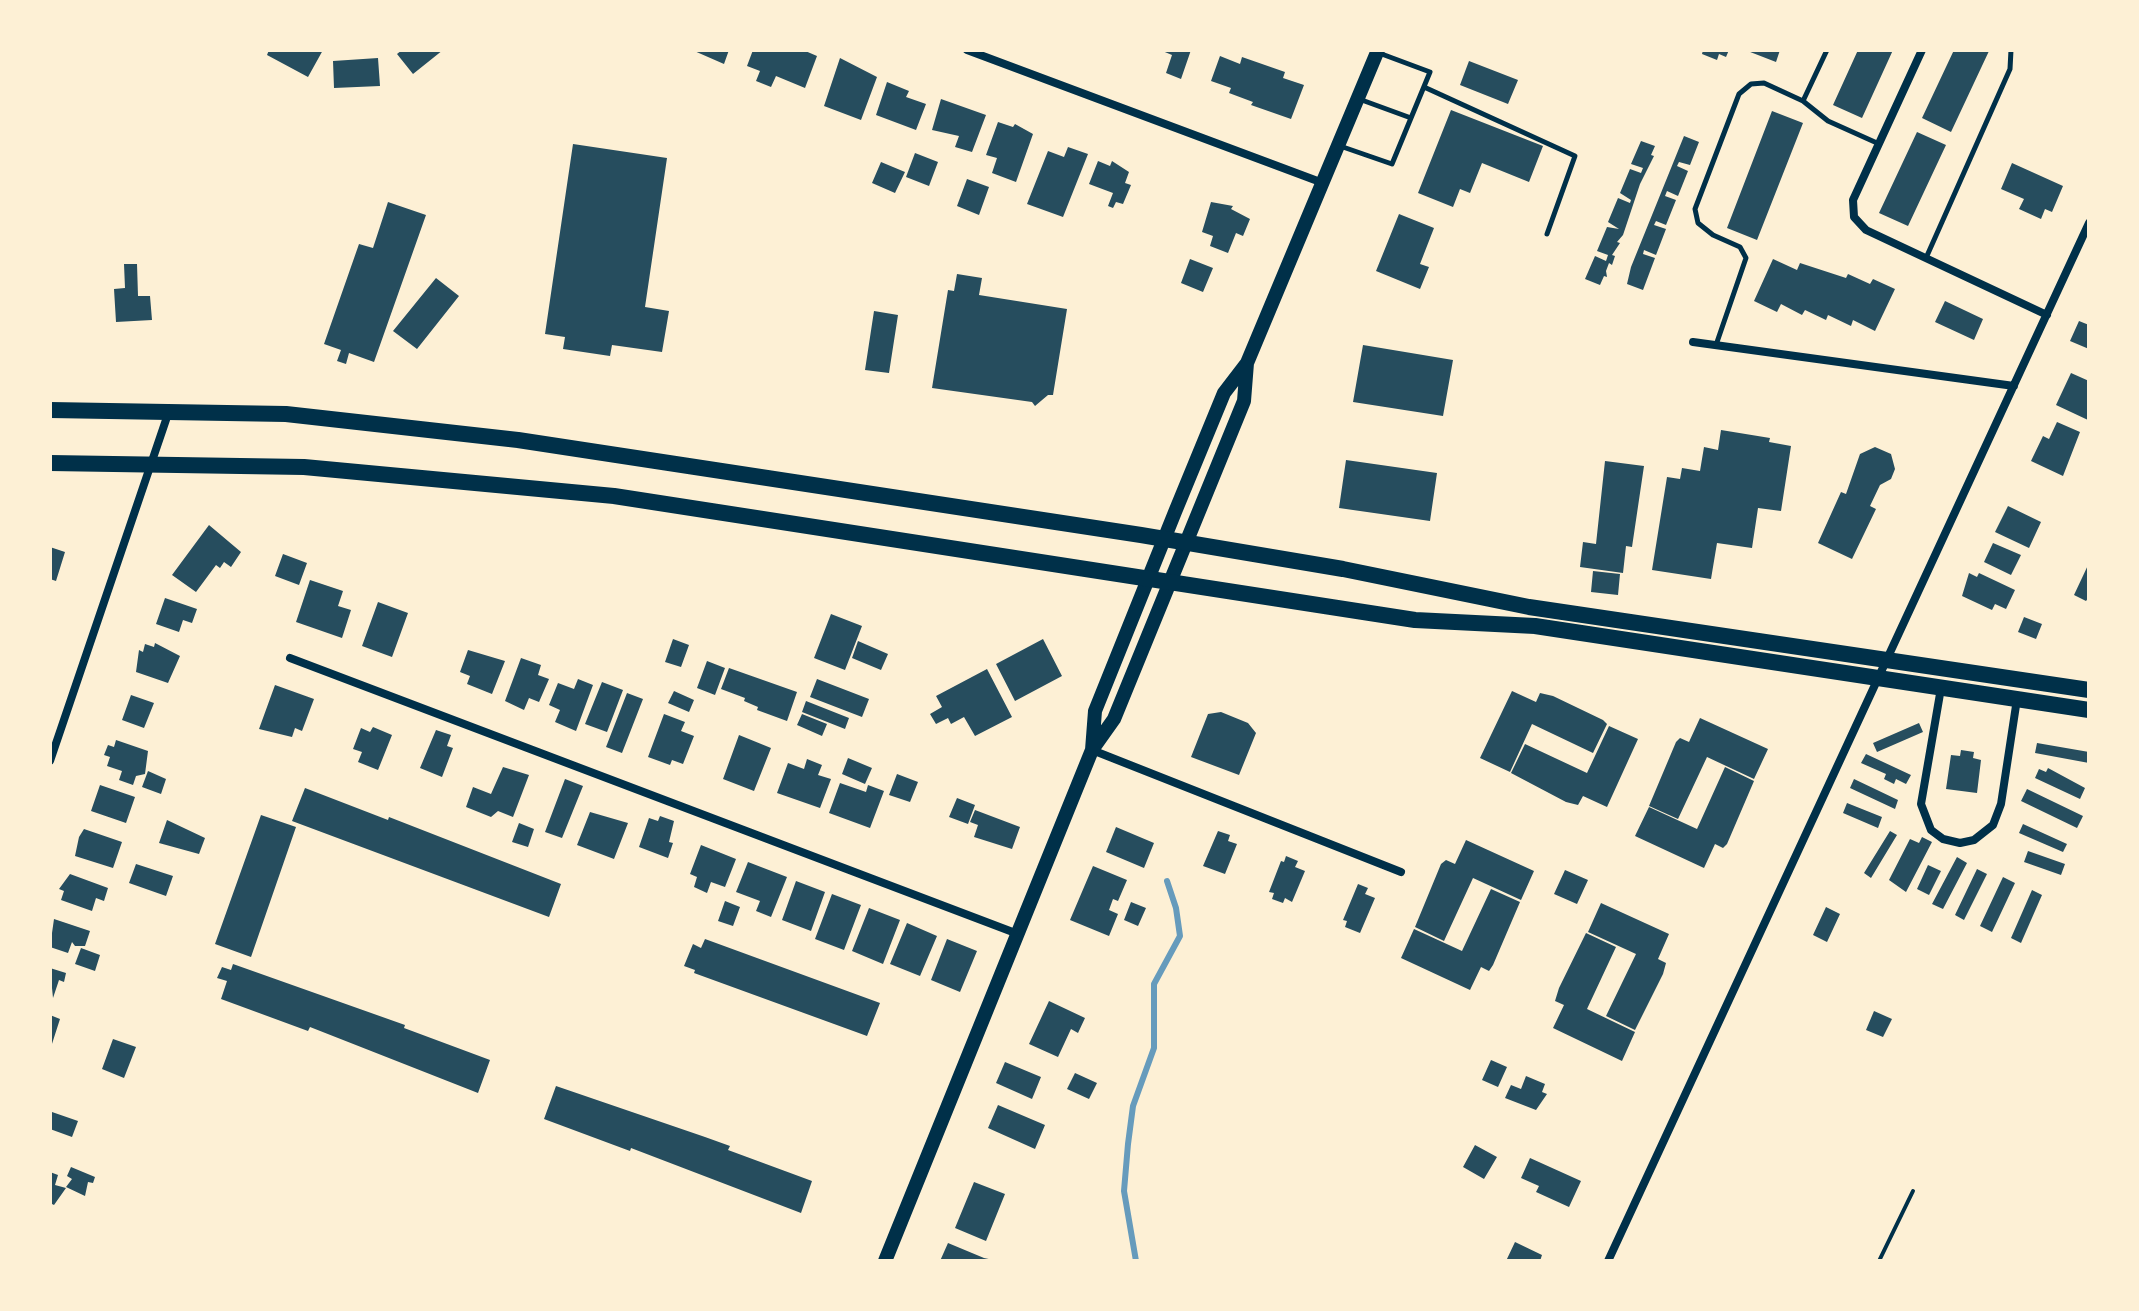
<!DOCTYPE html>
<style>
body{margin:0}
#map{position:relative;width:2139px;height:1311px;overflow:hidden;background:#fdf0d5;font-family:Roboto,sans-serif}
canvas{display:block}
.frame{position:absolute;inset:0;border:52px solid #fdf0d5;pointer-events:none}
</style>
<div id="map">
<canvas width="2139" height="1311"></canvas>
<div class="frame"></div>
</div>
<script>
const ctx = document.querySelector('canvas').getContext('2d');
ctx.lineJoin = 'round';
function shape(rows) {
  const path = new Path2D();
  for (const r of rows) {
    path.moveTo(r[0], r[1]);
    for (let i = 2; i < r.length; i += 2) path.lineTo(r[i], r[i + 1]);
  }
  return path;
}
function stroke(path, color, width, dash) {
  ctx.strokeStyle = color;
  ctx.lineWidth = width;
  ctx.lineCap = dash ? 'butt' : 'round';
  ctx.setLineDash(dash || []);
  ctx.stroke(path);
}
function fill(path, color) {
  ctx.fillStyle = color;
  ctx.fill(path, 'evenodd');
}
const stream = shape([
 [1136,1261,1124,1191,1128,1144,1133,1106,1154,1048,1154,984,1180,936,1176,908,1167,881]
]);
const building = shape([
 [269,50,323,50,308,77,267,55],
 [402,50,443,50,413,74,397,54],
 [692,50,729,50,724,64],
 [753,50,803,50,817,56,805,88,776,76,771,87,756,81,760,71,747,66],
 [1160,50,1191,50,1181,79,1166,73,1172,55],
 [1703,50,1729,50,1726,57,1719,54,1717,60,1702,54],
 [1745,50,1780,50,1776,62],
 [1858,50,1893,50,1862,118,1833,105],
 [1954,50,1989,51,1951,132,1922,118],
 [1220,56,1240,64,1242,57,1285,72,1283,78,1304,85,1291,119,1251,105,1253,102,1229,93,1231,88,1211,81],
 [378,58,380,86,334,88,333,61],
 [840,58,877,77,861,120,824,106],
 [1469,61,1518,80,1508,104,1460,85],
 [887,82,909,91,906,97,926,104,916,130,876,115],
 [941,99,986,115,972,152,955,147,959,136,932,130],
 [1451,110,1543,146,1529,182,1482,163,1470,193,1460,189,1453,207,1418,193],
 [1772,111,1803,123,1757,240,1727,228],
 [998,122,1013,127,1015,124,1033,134,1016,182,992,173,997,158,986,155],
 [1917,132,1946,145,1908,226,1879,213],
 [1684,136,1699,142,1690,165,1679,162,1677,166,1688,171,1678,196,1667,191,1665,196,1676,200,1666,225,1656,221,1654,225,1666,229,1656,255,1644,250,1643,254,1655,258,1643,290,1627,284,1631,267],
 [1641,141,1655,146,1651,155,1654,156,1640,184,1623,235,1617,242,1620,243,1612,255,1615,256,1612,265,1609,263,1606,271,1607,277,1604,276,1600,285,1585,279,1595,256,1606,261,1608,255,1597,251,1607,227,1619,229,1608,222,1618,198,1630,203,1631,200,1620,193,1630,169,1641,173,1643,168,1631,164],
 [573,144,667,158,645,307,669,311,662,352,612,345,610,356,563,349,565,337,545,334],
 [1068,147,1088,154,1063,217,1027,204,1048,151,1064,157],
 [915,153,938,162,929,186,906,177],
 [1098,161,1110,166,1112,161,1129,172,1125,183,1131,185,1123,204,1116,202,1113,208,1108,206,1113,193,1089,184],
 [881,162,905,172,895,193,872,183],
 [2012,163,2063,186,2052,212,2045,209,2041,219,2019,209,2024,199,2001,189],
 [967,179,989,187,979,215,957,206],
 [388,202,426,215,374,362,349,353,346,364,337,361,341,350,324,344,359,244,373,248],
 [1211,202,1233,206,1231,209,1250,219,1243,236,1236,233,1228,253,1210,246,1213,236,1202,232],
 [1399,214,1434,228,1420,264,1429,267,1420,289,1376,271],
 [1190,259,1213,268,1203,292,1181,283],
 [1773,259,1797,270,1800,263,1846,278,1848,274,1870,284,1873,279,1895,289,1875,331,1853,320,1851,326,1828,315,1826,320,1805,310,1802,315,1781,304,1777,312,1754,301],
 [124,264,137,264,138,296,150,296,152,320,116,322,114,289,125,288],
 [957,274,982,278,979,295,1067,309,1053,395,1048,395,1035,406,1032,402,932,388,948,290,954,291],
 [436,278,459,296,417,349,393,331],
 [1945,301,1983,319,1974,340,1935,322],
 [874,311,898,315,889,373,865,370],
 [2079,321,2089,325,2089,349,2070,341],
 [1363,345,1453,360,1443,416,1353,402],
 [2071,373,2089,381,2088,420,2056,405],
 [2057,422,2080,432,2063,476,2031,461,2043,436,2049,439],
 [1721,430,1770,438,1769,442,1791,446,1781,511,1758,508,1752,548,1717,543,1711,579,1652,570,1667,477,1680,479,1682,468,1700,471,1704,447,1718,450],
 [1875,447,1891,454,1895,469,1891,479,1880,485,1870,506,1876,509,1852,559,1818,543,1841,492,1846,494,1860,454],
 [1346,460,1437,473,1430,521,1339,508],
 [1605,461,1644,466,1632,547,1626,546,1623,573,1580,567,1583,542,1596,544],
 [2008,506,2041,522,2029,548,1995,532],
 [209,525,241,552,231,567,224,562,220,568,216,565,196,592,172,575],
 [1993,543,2021,555,2011,575,1984,562],
 [50,547,65,552,56,581,50,579],
 [283,554,307,563,299,585,275,576],
 [2089,563,2089,597,2086,601,2074,595],
 [1593,571,1620,574,1618,595,1591,592],
 [1969,573,1977,577,1979,573,2015,590,2006,609,1995,604,1992,610,1962,596],
 [310,580,343,591,338,606,351,610,342,638,296,622],
 [165,598,197,609,192,623,183,620,179,632,156,624],
 [378,602,408,613,392,657,362,646],
 [831,614,862,626,845,670,814,658],
 [2024,617,2042,624,2036,639,2018,632],
 [673,639,689,645,681,667,665,662],
 [1043,639,1062,676,1015,701,996,664],
 [858,641,888,654,881,670,852,658],
 [155,643,180,656,168,683,136,672,139,650,143,652,145,644,154,647],
 [468,650,505,661,492,694,467,684,470,676,460,672],
 [521,658,541,665,538,675,549,679,539,702,529,698,524,710,505,701],
 [707,661,725,668,715,695,697,688],
 [729,668,797,692,787,721,757,710,758,707,744,701,745,698,721,689],
 [987,669,1012,717,975,736,964,717,951,724,948,718,936,724,930,714,942,707,936,696],
 [578,679,593,685,576,731,555,722,560,710,549,705,558,683,574,689],
 [817,679,869,699,862,717,810,697],
 [602,682,623,690,607,732,585,724],
 [275,685,314,699,302,731,295,728,292,737,259,729],
 [674,691,694,700,689,712,668,703],
 [1512,691,1536,702,1540,693,1553,696,1603,720,1607,724,1593,753,1532,724,1510,772,1480,758],
 [627,693,643,699,622,753,606,747],
 [131,695,154,703,144,728,122,720],
 [806,701,849,718,845,729,802,712],
 [1221,712,1248,723,1256,733,1239,775,1191,757,1208,714],
 [664,714,685,722,681,731,694,736,683,764,672,760,670,765,648,757],
 [802,714,827,724,822,736,797,725],
 [1700,718,1768,749,1754,779,1707,757,1678,819,1649,806,1676,742,1680,738,1689,742],
 [1919,723,1923,732,1877,752,1873,743],
 [1609,726,1638,739,1607,807,1583,796,1578,805,1566,802,1511,773,1525,744,1587,773],
 [373,727,392,735,378,770,358,762,362,752,353,749,361,728,370,732],
 [436,730,451,735,447,746,453,748,442,777,420,768],
 [739,735,771,748,754,791,723,779],
 [116,740,148,751,145,774,136,776,133,785,119,780,122,771,107,766,110,757,104,755,108,745,114,747],
 [2037,743,2089,752,2089,763,2035,753],
 [1961,750,1974,752,1973,758,1981,760,1977,793,1946,789,1951,755,1960,756],
 [1866,754,1911,775,1906,784,1896,779,1894,784,1884,779,1886,774,1861,763],
 [848,758,872,768,865,784,842,774],
 [807,759,822,765,818,775,831,779,820,808,777,793,788,763,804,769],
 [503,767,529,775,513,817,498,811,491,817,466,807,473,787,491,794],
 [1725,767,1754,781,1727,844,1723,848,1715,844,1704,868,1635,836,1649,807,1697,829],
 [2048,768,2085,788,2080,799,2035,778,2039,769,2046,772],
 [148,771,166,779,161,794,142,787],
 [897,774,918,782,910,802,889,795],
 [565,779,583,786,562,838,545,832],
 [1854,779,1898,800,1895,809,1850,788],
 [840,783,866,792,868,785,884,791,870,828,829,813],
 [100,785,135,797,126,823,91,811],
 [305,788,388,820,389,817,561,884,549,917,292,821],
 [2027,789,2083,816,2077,828,2021,801],
 [957,798,975,805,968,824,949,817],
 [1847,803,1882,817,1878,828,1843,813],
 [975,810,1020,827,1012,849,974,837,978,825,970,822],
 [590,812,628,823,614,859,577,845],
 [261,815,296,827,251,957,215,944],
 [660,816,674,821,669,842,673,843,668,858,639,847,649,818,658,821],
 [167,820,205,838,199,854,159,843],
 [519,823,534,829,528,847,512,842],
 [2023,824,2067,844,2063,852,2019,833],
 [1116,827,1154,843,1144,868,1106,852],
 [84,829,122,842,113,868,75,856,79,837],
 [1218,831,1230,835,1228,841,1237,844,1225,874,1203,866],
 [1890,831,1897,835,1871,878,1864,873],
 [1922,837,1932,842,1906,892,1889,880,1910,839,1919,843],
 [1466,840,1534,871,1521,900,1473,878,1444,941,1415,927,1441,864,1446,860,1455,864],
 [701,845,736,859,725,887,711,882,707,893,694,887,697,877,690,874],
 [2028,851,2065,864,2061,875,2024,862],
 [1286,856,1298,861,1295,867,1305,871,1292,902,1285,898,1283,903,1272,899,1274,893,1269,892,1281,861,1284,862],
 [1957,857,1967,863,1943,909,1932,904],
 [748,862,787,877,771,917,756,911,760,901,736,892],
 [136,864,173,876,166,896,129,883],
 [1928,865,1941,871,1929,895,1917,889],
 [1093,866,1127,880,1118,901,1113,899,1109,910,1118,914,1109,936,1070,920],
 [1977,869,1987,874,1964,920,1955,915],
 [1565,870,1588,880,1577,904,1554,894],
 [70,874,108,888,104,901,96,898,92,911,61,900,64,891,59,889],
 [2003,877,2015,883,1992,932,1980,926],
 [796,881,825,892,811,931,782,920],
 [1358,884,1368,888,1365,894,1375,898,1360,933,1345,927,1347,921,1343,920],
 [1491,889,1520,902,1493,965,1489,971,1481,967,1470,990,1401,958,1414,929,1462,951],
 [2032,890,2042,895,2021,943,2011,938],
 [832,894,861,905,844,950,815,939],
 [725,901,740,907,733,926,718,921],
 [1131,902,1146,908,1138,926,1124,920],
 [1601,903,1669,934,1658,959,1666,963,1663,974,1635,1030,1606,1016,1636,954,1588,932],
 [1826,907,1840,914,1827,942,1813,935],
 [869,908,900,920,883,964,852,951],
 [54,919,90,931,85,946,75,946,72,942,68,953,50,947],
 [907,923,937,936,920,976,890,964],
 [1586,933,1616,947,1587,1009,1635,1032,1622,1061,1553,1028,1564,1005,1555,1001,1559,988],
 [705,939,880,1003,867,1036,694,973,695,970,684,966,693,944,701,948],
 [947,939,977,951,960,992,931,980],
 [81,948,100,955,95,971,75,964],
 [233,964,405,1025,404,1028,490,1060,478,1093,310,1027,308,1031,221,999,227,981,217,978,222,967,231,970],
 [50,968,66,973,64,982,59,980,53,998],
 [1049,1001,1085,1018,1078,1033,1071,1029,1058,1057,1029,1044],
 [1874,1011,1892,1019,1883,1037,1866,1030],
 [50,1015,60,1019,51,1047,50,1047],
 [113,1039,136,1047,124,1078,102,1069],
 [1491,1060,1507,1067,1498,1087,1482,1080],
 [1005,1062,1041,1077,1032,1099,996,1083],
 [1075,1073,1097,1083,1089,1099,1067,1089],
 [1526,1076,1545,1084,1542,1092,1547,1094,1536,1110,1505,1098,1511,1085,1521,1089],
 [556,1086,705,1137,730,1146,728,1150,812,1181,801,1213,631,1148,630,1151,544,1119],
 [998,1105,1045,1125,1035,1149,988,1128],
 [52,1112,78,1121,72,1137,50,1129],
 [1475,1145,1497,1157,1484,1179,1463,1167],
 [1530,1158,1581,1181,1569,1207,1536,1192,1539,1186,1521,1178],
 [71,1167,95,1177,93,1183,88,1182,85,1196,66,1187,72,1179,67,1176],
 [50,1172,58,1175,55,1185,66,1188,54,1205,50,1203],
 [974,1182,1005,1194,986,1241,955,1228],
 [1515,1242,1542,1255,1540,1261,1506,1261],
 [948,1243,984,1258,998,1261,940,1261]
]);
const path = shape([
 [1879,1261,1913,1191]
]);
const service = shape([
 [1424,87,1575,156,1547,234],
 [1359,99,1411,118],
 [1803,101,1827,50],
 [1340,146,1392,164,1430,72,1379,53],
 [1926,258,2010,69,2011,50],
 [1716,345,1746,258,1740,247,1713,235,1698,223,1695,209,1739,94,1751,84,1764,83,1803,101,1828,121,1877,143]
]);
const minor = shape([
 [967,50,1323,183],
 [1922,50,1853,200,1854,217,1866,230,2047,315],
 [1693,342,2014,386],
 [290,658,1018,934],
 [1941,688,1921,804,1931,830,1943,839,1960,843,1974,840,1993,825,2001,804,2017,699],
 [1092,750,1401,872],
 [50,761,169,411],
 [1608,1261,2089,223]
]);
const secondary = shape([
 [1092,750,1095,711,1175,512,1224,393,1247,363,1378,50],
 [885,1261,1092,750,1114,719,1244,401,1247,363]
]);
const primary = shape([
 [50,410,286,414,518,440,1141,535,1343,569,1529,607,2089,690],
 [50,463,304,467,614,496,1415,620,1535,626,2089,710]
]);
stroke(stream, '#669bbc', 6);
fill(building, '#264d5e');
stroke(path, '#003049', 4);
stroke(service, '#003049', 5);
stroke(minor, '#003049', 8);
stroke(secondary, '#003049', 14);
stroke(primary, '#003049', 16);
</script>
